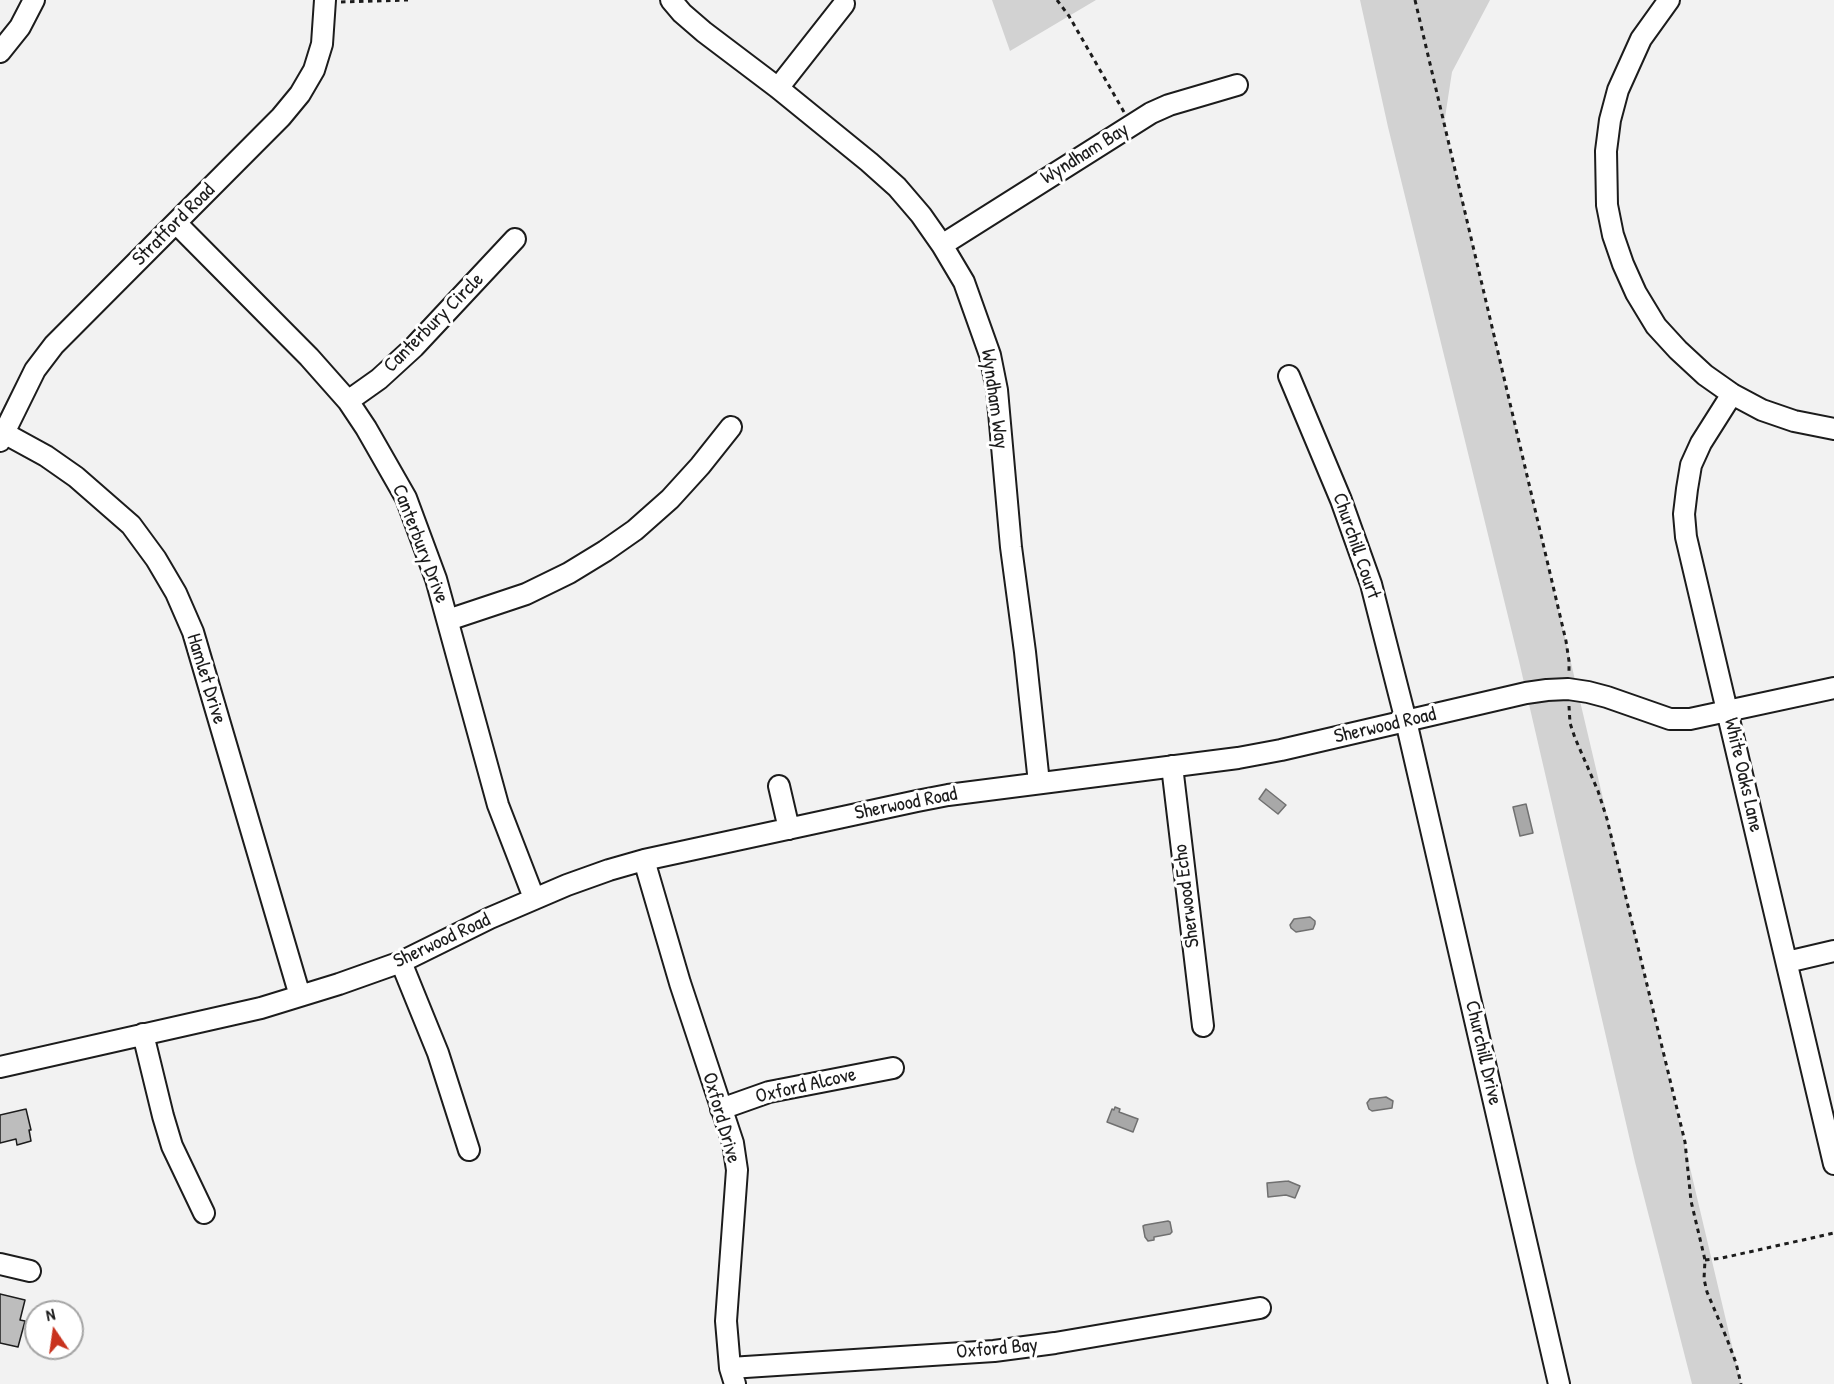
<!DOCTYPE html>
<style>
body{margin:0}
#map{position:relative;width:1834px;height:1384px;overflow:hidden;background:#f2f2f2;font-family:"Patrick Hand",sans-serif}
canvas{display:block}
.north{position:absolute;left:24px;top:1300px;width:60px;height:60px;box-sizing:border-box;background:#fff;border:2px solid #a4a4a4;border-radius:50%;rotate:347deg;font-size:16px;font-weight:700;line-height:24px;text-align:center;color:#1c1c1c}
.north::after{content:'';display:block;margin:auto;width:21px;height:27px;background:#c8321e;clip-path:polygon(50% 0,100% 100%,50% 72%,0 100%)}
</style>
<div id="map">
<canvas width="1834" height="1384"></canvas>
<div class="north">N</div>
</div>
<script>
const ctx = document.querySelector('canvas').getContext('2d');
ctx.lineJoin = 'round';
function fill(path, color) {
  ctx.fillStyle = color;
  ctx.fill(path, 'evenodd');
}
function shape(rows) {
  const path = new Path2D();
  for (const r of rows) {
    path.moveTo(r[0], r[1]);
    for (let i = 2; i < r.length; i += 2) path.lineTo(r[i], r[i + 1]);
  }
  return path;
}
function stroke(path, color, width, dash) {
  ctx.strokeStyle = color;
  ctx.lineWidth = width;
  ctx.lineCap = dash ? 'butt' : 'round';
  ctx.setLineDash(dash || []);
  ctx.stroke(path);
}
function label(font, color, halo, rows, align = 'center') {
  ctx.font = font + ' "Patrick Hand",sans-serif';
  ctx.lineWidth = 6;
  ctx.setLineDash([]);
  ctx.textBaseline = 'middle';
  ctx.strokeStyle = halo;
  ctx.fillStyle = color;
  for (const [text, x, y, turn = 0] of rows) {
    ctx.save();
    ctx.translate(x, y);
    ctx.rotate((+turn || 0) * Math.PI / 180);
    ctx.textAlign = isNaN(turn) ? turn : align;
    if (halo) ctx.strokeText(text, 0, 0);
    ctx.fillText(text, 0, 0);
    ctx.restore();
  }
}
const green = shape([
 [992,0,1096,0,1010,51],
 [1360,0,1490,0,1452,72,1444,124,1741,1384,1692,1384,1635,1162,1519,661,1388,127]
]);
const water = shape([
 [1266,789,1286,805,1278,814,1259,799,1266,789],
 [1526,804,1533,833,1520,836,1513,807,1526,804],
 [1310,917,1315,921,1315,924,1313,929,1296,932,1291,928,1290,925,1294,919,1310,917],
 [1386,1097,1393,1101,1392,1108,1372,1111,1369,1109,1367,1103,1370,1099,1386,1097],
 [1115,1107,1120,1109,1119,1112,1138,1119,1133,1132,1107,1122,1112,1109,1114,1110,1115,1107],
 [1288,1181,1300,1186,1295,1198,1286,1195,1268,1197,1267,1183,1288,1181],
 [1168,1221,1170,1222,1172,1232,1170,1234,1154,1237,1154,1240,1148,1241,1145,1237,1143,1226,1145,1225,1168,1221]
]);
const building = shape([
 [26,1109,31,1130,29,1130,31,1141,17,1145,16,1139,0,1143,0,1115,26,1109],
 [0,1294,25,1300,20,1320,25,1321,18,1347,0,1343,0,1294]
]);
const path = shape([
 [1057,0,1069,16,1124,112],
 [1415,0,1566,641,1569,661,1569,672],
 [341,2,408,0],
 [1569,706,1570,723,1575,738,1598,791,1607,819,1685,1142,1691,1201,1705,1260,1704,1279,1707,1292,1727,1339,1736,1363,1741,1384],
 [1705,1260,1722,1258,1834,1233]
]);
const street = shape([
 [671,0,682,13,704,32,778,88,869,162,897,187,921,215,942,245,964,282,990,355,997,390,1011,547,1025,652,1039,783],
 [1669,0,1641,39,1618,90,1610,120,1606,151,1607,205,1613,235,1623,264,1636,293,1656,326,1678,350,1705,375,1732,394,1762,410,1794,421,1834,429],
 [0,52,20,27,34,0],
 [778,88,844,4],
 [176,223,309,357,348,401,366,428,406,498,436,579,498,805,534,898],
 [942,245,1151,113,1169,105,1237,85],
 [1289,376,1341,500,1371,584,1406,721,1559,1384],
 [1732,394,1701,443,1691,465,1687,489,1684,514,1686,537,1834,1164],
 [348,401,379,379,414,347,515,239],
 [4,433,46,456,76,477,131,525,156,559,176,593,193,632,300,996],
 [0,441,35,370,54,345,281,117,300,94,314,70,322,44,325,0],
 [448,620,526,594,569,573,605,551,635,530,670,499,700,466,731,427],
 [1172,766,1203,1026],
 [779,786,789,829],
 [644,860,680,983,733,1143,737,1170,726,1321,730,1368,735,1384],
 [401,962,438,1053,469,1150],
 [1787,962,1834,951],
 [143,1034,163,1116,172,1146,204,1213],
 [0,1067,261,1008,339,984,401,962,490,918,567,885,609,870,644,860,917,801,948,795,1238,758,1281,750,1526,693,1547,690,1568,689,1588,692,1607,697,1670,719,1690,719,1834,688],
 [721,1109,769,1092,893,1068],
 [0,1264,30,1271],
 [730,1368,994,1351,1055,1343,1260,1308]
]);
const streetNames = [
 ["Wyndham Bay",1085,154,-32],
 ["Stratford Road",174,225,-45],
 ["Canterbury Circle",434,323,-45],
 ["Wyndham Way",994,399,82],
 ["Canterbury Drive",420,544,69],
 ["Churchill Court",1356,546,71],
 ["Hamlet Drive",206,679,73],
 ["Sherwood Road",1385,726,-13],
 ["White Oaks Lane",1743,775,77],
 ["Sherwood Road",906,804,-11],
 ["Sherwood Echo",1187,896,-97],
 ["Sherwood Road",442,941,-25],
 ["Churchill Drive",1483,1053,77],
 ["Oxford Alcove",806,1086,-13],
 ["Oxford Drive",721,1118,74],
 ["Oxford Bay",997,1349,-5]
];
fill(green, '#d2d2d2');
fill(water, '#a8a8a8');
stroke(water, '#707070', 1.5);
fill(building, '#bdbdbd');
stroke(building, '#1c1c1c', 1.5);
stroke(street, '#1c1c1c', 24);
stroke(path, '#1c1c1c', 3, [4.5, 4.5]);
stroke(street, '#fff', 20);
label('20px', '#1c1c1c', '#fff', streetNames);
</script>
